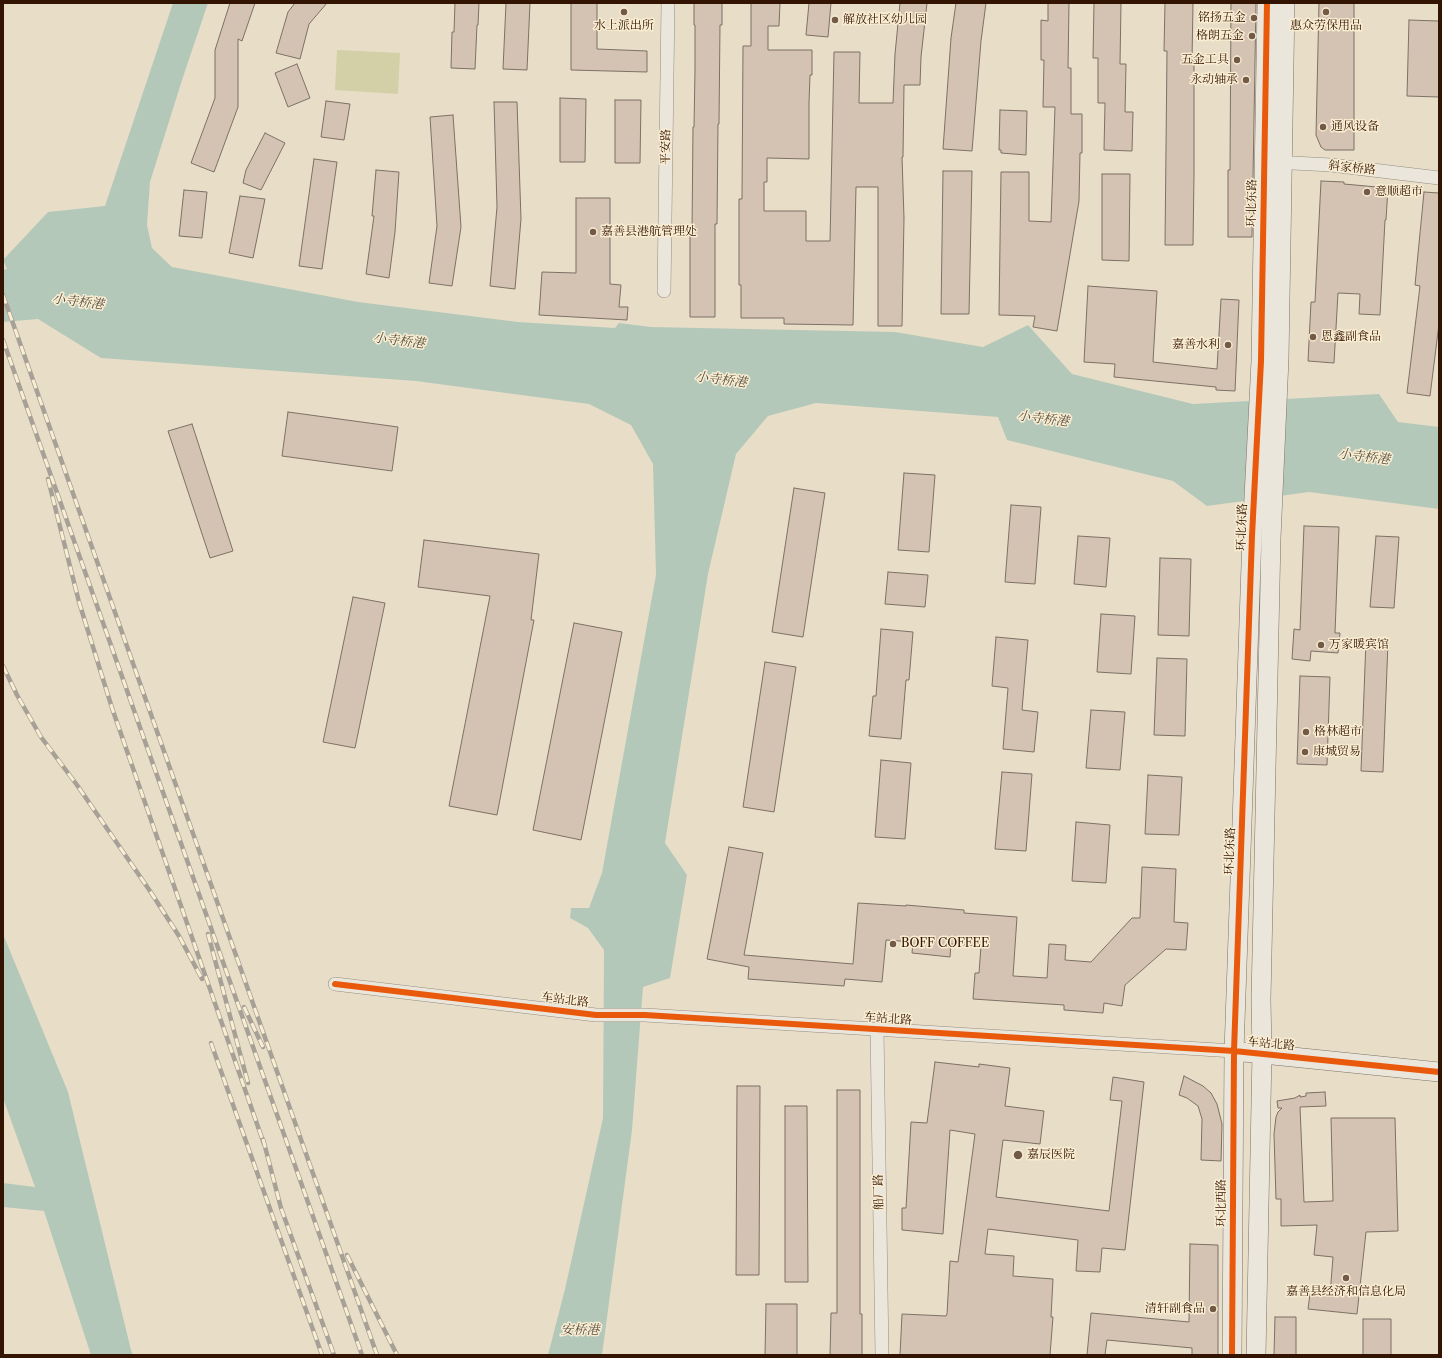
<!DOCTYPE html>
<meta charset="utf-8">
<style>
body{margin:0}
#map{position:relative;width:1442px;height:1358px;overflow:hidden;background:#e8dec8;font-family:"Libre Caslon Text",serif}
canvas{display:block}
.frame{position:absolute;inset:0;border:4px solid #331302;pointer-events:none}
</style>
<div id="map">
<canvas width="1442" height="1358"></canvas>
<div class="frame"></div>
</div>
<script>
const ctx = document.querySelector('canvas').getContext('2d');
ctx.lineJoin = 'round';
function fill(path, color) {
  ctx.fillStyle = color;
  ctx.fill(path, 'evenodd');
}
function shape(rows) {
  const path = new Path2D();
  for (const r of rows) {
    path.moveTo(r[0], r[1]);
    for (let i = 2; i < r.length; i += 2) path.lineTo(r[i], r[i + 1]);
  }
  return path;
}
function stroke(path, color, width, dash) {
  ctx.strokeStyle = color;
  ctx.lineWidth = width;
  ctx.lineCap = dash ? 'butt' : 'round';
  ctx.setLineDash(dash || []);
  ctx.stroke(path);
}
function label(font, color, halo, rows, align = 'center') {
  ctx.font = font + ' "Libre Caslon Text","Noto Serif SC",serif';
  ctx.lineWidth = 3;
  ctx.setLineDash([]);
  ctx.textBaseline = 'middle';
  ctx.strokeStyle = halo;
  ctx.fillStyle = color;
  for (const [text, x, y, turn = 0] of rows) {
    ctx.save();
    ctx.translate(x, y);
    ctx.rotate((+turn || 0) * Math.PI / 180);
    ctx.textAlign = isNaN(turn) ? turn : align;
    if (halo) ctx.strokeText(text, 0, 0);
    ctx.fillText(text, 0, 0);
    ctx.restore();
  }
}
const green = shape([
 [337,50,400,53,398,94,335,90]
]);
const water = shape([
 [173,3,208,3,183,77,150,182,147,225,152,248,172,267,358,302,518,322,615,328,619,323,651,327,895,332,983,347,1028,325,1072,374,1193,404,1379,394,1398,422,1439,427,1439,509,1309,492,1207,506,1173,481,1007,440,998,417,816,403,768,416,736,454,708,574,665,843,687,875,670,978,643,987,632,1130,602,1355,548,1355,565,1289,603,1118,604,950,588,928,570,918,571,908,589,908,602,873,656,575,653,464,631,425,589,404,416,381,101,358,38,319,3,322,3,270,7,269,3,260,48,212,105,206],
 [3,934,68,1092,131,1350,133,1355,91,1355,44,1211,3,1207,3,1183,35,1187,3,1098]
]);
const building = shape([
 [230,3,255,3,242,41,238,39,238,107,214,172,191,163,215,98,215,50,230,3],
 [295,3,327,3,309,24,300,59,276,53,288,12,295,3],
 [455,3,479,3,478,25,477,25,475,69,451,68,452,32,454,32,455,3],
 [506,3,530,3,527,70,503,69,506,3],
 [571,3,597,3,597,49,647,51,647,72,571,70,571,3],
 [694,3,722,3,722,25,720,25,719,124,718,124,717,224,715,224,715,317,690,317,690,231,692,231,693,127,694,127,695,70,695,25,694,25,694,3],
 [751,3,780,3,779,26,768,26,768,50,812,50,812,75,810,75,809,103,809,159,767,158,767,182,764,182,764,211,806,211,806,241,830,241,834,52,860,52,859,103,893,103,895,54,900,3,927,3,921,57,920,85,904,85,903,157,902,157,904,218,902,326,878,326,878,187,856,187,853,325,784,324,784,318,741,318,741,285,739,285,739,199,742,199,743,46,751,46,751,3],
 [809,3,831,3,828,37,806,35,809,3],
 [956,3,986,3,981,41,972,151,943,149,951,38,956,3],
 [1048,3,1069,3,1068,68,1071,68,1071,114,1082,114,1082,153,1080,153,1079,201,1057,331,1033,327,1035,316,999,315,1001,172,1029,172,1029,221,1051,222,1055,107,1043,107,1044,60,1041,60,1041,20,1048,21,1048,3],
 [1094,3,1121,3,1120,64,1126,64,1125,112,1133,112,1132,151,1104,150,1105,103,1098,103,1098,58,1093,58,1094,3],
 [1165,3,1193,3,1192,61,1194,61,1194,174,1193,245,1165,245,1167,51,1164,51,1165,3],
 [1231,3,1256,3,1252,237,1228,237,1228,170,1230,170,1231,3],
 [1319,3,1354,3,1354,150,1325,150,1321,147,1316,135,1319,3],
 [1409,20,1439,21,1439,97,1407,96,1409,20],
 [297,64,310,98,288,107,275,73,297,64],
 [560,98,586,99,585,162,560,162,560,98],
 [615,100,641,100,640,163,615,163,615,100],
 [326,101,350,104,344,140,321,137,326,101],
 [494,102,517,102,521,219,515,289,490,286,497,207,494,102],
 [1000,110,1027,111,1026,155,1001,153,1001,150,999,150,1000,110],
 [453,115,461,227,452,286,429,283,437,226,430,117,453,115],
 [265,133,285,143,261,190,243,183,246,170,265,133],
 [314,159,337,162,322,269,299,266,314,159],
 [376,170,399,172,395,232,389,278,366,274,374,216,372,216,376,170],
 [943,171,972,171,969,314,941,314,943,171],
 [1102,174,1130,174,1129,261,1102,260,1102,174],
 [1321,181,1344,182,1344,184,1388,188,1386,220,1385,220,1380,315,1359,314,1360,294,1338,293,1334,363,1308,361,1311,302,1315,302,1321,181],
 [184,190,207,192,202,238,179,236,184,190],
 [1424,192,1439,193,1439,324,1430,396,1407,393,1420,286,1415,285,1424,192],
 [240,196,265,199,253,258,229,253,240,196],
 [576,198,610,198,610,284,621,285,619,307,628,307,627,320,539,315,542,272,576,273,576,198],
 [1088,286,1157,291,1153,362,1217,369,1221,299,1239,300,1235,391,1216,390,1216,387,1114,377,1115,364,1084,362,1088,286],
 [288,412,398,427,392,471,282,456,288,412],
 [192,424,233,551,210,558,168,431,192,424],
 [904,473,935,475,929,552,898,550,904,473],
 [794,488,825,493,803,637,772,632,794,488],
 [1011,505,1041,507,1035,584,1005,582,1011,505],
 [1304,526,1339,527,1335,633,1340,633,1338,653,1311,651,1310,661,1292,659,1294,629,1300,630,1304,526],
 [1078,536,1110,538,1106,587,1074,584,1078,536],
 [1376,536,1399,537,1394,608,1370,607,1376,536],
 [424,540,539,554,531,620,534,620,497,815,449,806,490,596,418,587,424,540],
 [1160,558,1191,559,1189,636,1158,635,1160,558],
 [888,572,928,575,925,607,885,604,888,572],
 [353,597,385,603,355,748,323,742,353,597],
 [1101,614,1135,616,1131,674,1097,672,1101,614],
 [574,623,622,632,581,840,533,830,574,623],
 [881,629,913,632,909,680,906,680,901,739,869,736,873,696,876,696,881,629],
 [996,637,1028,640,1022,710,1038,712,1034,752,1003,749,1008,688,992,686,996,637],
 [1366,641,1388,642,1383,772,1361,771,1366,641],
 [1157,658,1187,659,1185,736,1154,735,1157,658],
 [765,662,796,667,774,812,743,807,765,662],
 [1300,676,1330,677,1327,765,1297,764,1300,676],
 [1091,710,1125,712,1120,770,1086,768,1091,710],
 [881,760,911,763,905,839,875,837,881,760],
 [1002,772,1032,774,1026,851,995,849,1002,772],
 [1148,775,1182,777,1179,835,1145,834,1148,775],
 [1076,822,1110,825,1106,883,1072,881,1076,822],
 [729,847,763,853,744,955,853,964,858,903,906,906,906,905,964,910,964,913,1017,917,1013,976,1047,978,1049,944,1066,945,1065,960,1091,962,1132,918,1140,918,1142,867,1176,869,1174,922,1188,923,1186,950,1166,949,1125,985,1122,1006,1104,1003,1103,1013,1064,1010,1064,1005,973,999,975,973,979,973,981,946,951,944,950,957,912,953,913,942,886,940,882,982,845,979,844,986,748,979,749,967,707,959,729,847],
 [935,1062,979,1067,979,1064,1010,1068,1005,1106,1044,1111,1040,1144,1003,1140,996,1197,1109,1211,1122,1101,1110,1100,1113,1077,1144,1082,1125,1250,1102,1248,1100,1272,1076,1271,1078,1240,988,1229,985,1254,1014,1256,1013,1276,1053,1279,1051,1317,1053,1317,1050,1355,900,1355,902,1314,946,1316,947,1314,950,1261,958,1262,975,1134,950,1130,943,1234,902,1230,902,1208,906,1208,911,1122,927,1123,935,1062],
 [1184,1076,1203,1086,1211,1093,1217,1104,1222,1124,1221,1161,1201,1160,1202,1119,1198,1106,1187,1098,1179,1095,1184,1076],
 [737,1086,760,1086,759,1275,736,1275,737,1086],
 [837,1090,860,1090,860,1314,862,1314,862,1355,830,1355,831,1313,837,1313,837,1090],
 [1325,1092,1326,1106,1300,1107,1304,1202,1333,1201,1331,1118,1395,1118,1398,1231,1366,1232,1357,1314,1308,1309,1310,1294,1330,1295,1333,1257,1314,1255,1317,1225,1281,1226,1281,1199,1276,1199,1274,1134,1276,1117,1278,1112,1282,1108,1278,1108,1277,1101,1295,1098,1300,1095,1300,1097,1306,1096,1306,1093,1325,1092],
 [785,1106,807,1106,808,1282,785,1282,785,1106],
 [1190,1244,1218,1245,1218,1355,1192,1355,1192,1348,1107,1340,1105,1355,1087,1355,1091,1313,1189,1322,1190,1244],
 [766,1304,797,1304,797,1355,765,1355,766,1304],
 [1275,1317,1296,1317,1296,1355,1274,1355,1275,1317],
 [1363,1319,1391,1319,1391,1355,1363,1355,1363,1319]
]);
const street = shape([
 [1274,162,1331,165,1439,178],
 [664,291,668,3],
 [335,984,596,1015,645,1015,1234,1051],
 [877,1029,882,1355]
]);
const secondary = shape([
 [1234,1051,1439,1072],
 [1232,1355,1234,1051,1252,536,1261,361,1267,3],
 [1256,1355,1262,1053,1261,999,1271,538,1279,359,1285,3]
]);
const rail = shape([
 [3,295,377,1355],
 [3,340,362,1355],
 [48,479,79,602,112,708,264,1144],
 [3,666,17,695,41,737,77,785,150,891,179,936,202,979],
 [208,934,248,1083],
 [244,1007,263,1047],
 [211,1043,322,1355],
 [263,1139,281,1208,334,1355],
 [347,1255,397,1355]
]);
const cycleway = shape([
 [335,984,596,1015,645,1015,1234,1051,1439,1072],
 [1232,1355,1234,1051,1252,536,1261,361,1267,3]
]);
const markers = [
 [624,12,4,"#725a47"],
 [1326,12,4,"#725a47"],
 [1254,18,4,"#725a47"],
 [835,20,4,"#725a47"],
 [1252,36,4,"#725a47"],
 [1237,60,4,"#725a47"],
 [1246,80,4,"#725a47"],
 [1323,127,4,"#725a47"],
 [1367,192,4,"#725a47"],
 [593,232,4,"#725a47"],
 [1313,337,4,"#725a47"],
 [1228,345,4,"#725a47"],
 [1321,645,4,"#725a47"],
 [1306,732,4,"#725a47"],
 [1305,752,4,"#725a47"],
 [893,944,4,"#725a47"],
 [1018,1155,5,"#725a47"],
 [1346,1278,4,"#725a47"],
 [1213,1309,4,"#725a47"]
];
const poiNames = [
 ["铭扬五金",1246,18,"right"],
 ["解放社区幼儿园",843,20],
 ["水上派出所",624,26,"center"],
 ["惠众劳保用品",1326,26,"center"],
 ["格朗五金",1244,36,"right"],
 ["五金工具",1229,60,"right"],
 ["永动轴承",1238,80,"right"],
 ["通风设备",1331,127],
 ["意顺超市",1375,192],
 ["嘉善县港航管理处",601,232],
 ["恩鑫副食品",1321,337],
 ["嘉善水利",1220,345,"right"],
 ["万家暖宾馆",1329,645],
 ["格林超市",1314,732],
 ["康城贸易",1313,752],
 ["BOFF COFFEE",901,944],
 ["嘉辰医院",1027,1155],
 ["嘉善县经济和信息化局",1346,1292,"center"],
 ["清轩副食品",1205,1309,"right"]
];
const streetNames = [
 ["平安路",666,147,-89],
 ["斜家桥路",1352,168,6],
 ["环北东路",1252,203,-89],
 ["环北东路",1242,527,-88],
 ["环北东路",1230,851,-88],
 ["车站北路",565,1000,7],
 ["车站北路",888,1019,4],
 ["车站北路",1271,1044,5],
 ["船厂路",879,1192,-91],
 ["环北西路",1222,1203,-90]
];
const waterNames = [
 ["小寺桥港",78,302,7],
 ["小寺桥港",399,341,7],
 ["小寺桥港",721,380,7],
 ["小寺桥港",1043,419,7],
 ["小寺桥港",1364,457,7],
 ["安桥港",580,1330]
];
fill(green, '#d3cfa7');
fill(water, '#b4c8ba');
fill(building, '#d4c2b3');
stroke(building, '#7c7164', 1);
stroke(street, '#968c7e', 14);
stroke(secondary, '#7c7164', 20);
stroke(street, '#ebe6dc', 13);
stroke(secondary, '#ebe6dc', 19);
stroke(rail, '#a7a096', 4.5);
stroke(rail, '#f9edd2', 3, [9]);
stroke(cycleway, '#e8590c', 6);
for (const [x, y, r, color] of markers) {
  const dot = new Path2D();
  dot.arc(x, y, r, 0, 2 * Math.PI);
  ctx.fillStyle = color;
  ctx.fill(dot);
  stroke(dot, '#f9edd2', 1.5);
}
label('12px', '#331302', '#f9edd2', poiNames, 'left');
label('12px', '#331302', '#f9edd2', streetNames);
label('italic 13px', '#584f40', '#f9edd2', waterNames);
</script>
